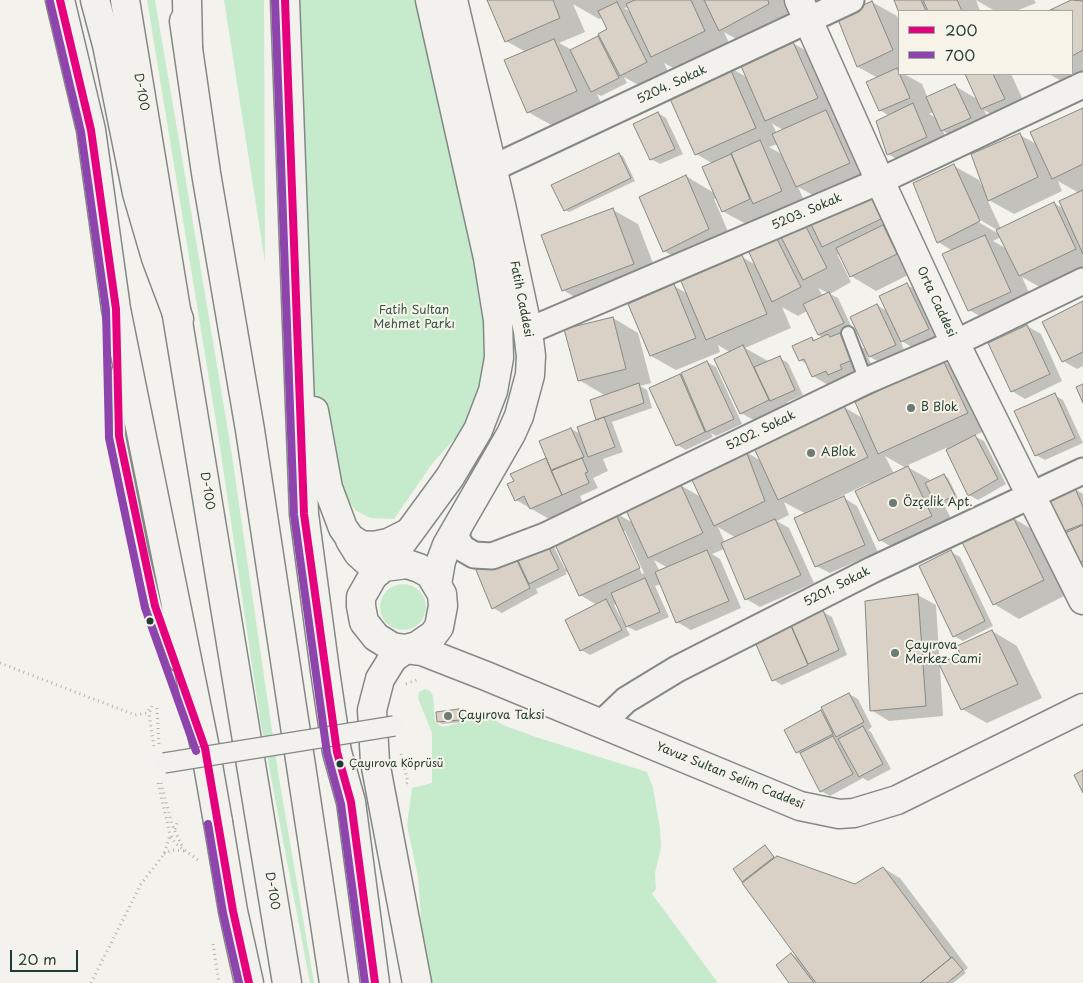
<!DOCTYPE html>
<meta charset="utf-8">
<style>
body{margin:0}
#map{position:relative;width:1083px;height:983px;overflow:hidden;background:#f4f2ec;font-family:"Playpen Sans",sans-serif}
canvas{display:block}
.legend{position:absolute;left:898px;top:10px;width:175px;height:65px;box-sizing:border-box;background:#f7f3e8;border:1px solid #a1aaa0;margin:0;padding:6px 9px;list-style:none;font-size:15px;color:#1f3d34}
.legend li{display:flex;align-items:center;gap:10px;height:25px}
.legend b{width:25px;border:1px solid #a1aaa0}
.scale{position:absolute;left:10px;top:950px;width:68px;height:22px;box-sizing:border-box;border:2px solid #1f3d34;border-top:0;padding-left:6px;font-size:15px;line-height:18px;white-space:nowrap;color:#1f3d34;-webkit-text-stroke:4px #f7f3e8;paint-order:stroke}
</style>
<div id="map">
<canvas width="1083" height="983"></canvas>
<ul class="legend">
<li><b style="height:6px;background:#e5007d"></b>200</li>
<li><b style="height:6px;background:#8e44ad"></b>700</li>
</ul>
<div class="scale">20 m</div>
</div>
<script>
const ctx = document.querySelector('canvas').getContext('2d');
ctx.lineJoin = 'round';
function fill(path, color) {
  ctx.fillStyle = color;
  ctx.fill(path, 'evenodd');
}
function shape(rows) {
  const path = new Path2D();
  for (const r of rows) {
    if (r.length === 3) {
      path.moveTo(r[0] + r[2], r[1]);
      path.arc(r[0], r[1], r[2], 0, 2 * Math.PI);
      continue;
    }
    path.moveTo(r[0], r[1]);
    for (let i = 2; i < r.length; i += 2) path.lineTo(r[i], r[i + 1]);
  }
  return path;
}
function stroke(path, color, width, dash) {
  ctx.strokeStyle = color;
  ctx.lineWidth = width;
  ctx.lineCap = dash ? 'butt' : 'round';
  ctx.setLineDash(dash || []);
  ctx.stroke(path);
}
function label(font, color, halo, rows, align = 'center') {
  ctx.font = font + ' "Playpen Sans",sans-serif';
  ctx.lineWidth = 4;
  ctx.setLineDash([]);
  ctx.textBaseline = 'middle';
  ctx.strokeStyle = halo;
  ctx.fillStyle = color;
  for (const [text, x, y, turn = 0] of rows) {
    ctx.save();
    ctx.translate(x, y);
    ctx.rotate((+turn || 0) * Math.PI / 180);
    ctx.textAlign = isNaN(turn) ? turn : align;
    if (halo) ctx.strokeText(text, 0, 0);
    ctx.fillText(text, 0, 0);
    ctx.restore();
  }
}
const green = shape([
 [147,0,155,0,187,187,231,449,278,772,314,983,310,983,260,719,218,434],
 [224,0,264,0,265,262],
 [292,0,417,0,473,253,484,308,485,333,485,362,481,386,465,427,432,464,394,519,370,518,355,510,345,495,319,434,308,348],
 [403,607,23],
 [425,689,430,691,433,696,435,722,443,727,482,717,491,718,503,725,536,737,647,772,653,788,660,828,661,848,655,873,656,889,652,894,718,983,426,983,418,877,407,825,412,788,432,783,432,733,418,698,419,692]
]);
const shadow = shape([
 [489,0,784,0,794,18,745,44,724,32,730,45,677,70,664,63,671,77,646,89,624,77,627,83,601,96,597,94,602,105,553,126,528,112,526,52,506,41],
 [573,4,599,19,603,17,609,30,603,40,598,37,572,50,559,43,585,32],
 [629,7,631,12,624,8],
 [895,0,1034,0,1036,3,1016,11,995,11,976,0,980,11,900,11],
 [1074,0,1083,0,1083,81,1070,86,1049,74,1072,74,1072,11,1051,11],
 [872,2,897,16,899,21,899,74,904,74,922,84,928,98,955,86,977,99,966,74,1011,74,1029,113,1007,123,984,110,995,133,968,145,943,131,952,151,914,169,888,154,877,122,889,116,880,110,878,78,858,67,839,18],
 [934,112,937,118,929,114],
 [793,43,818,58,842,112,833,116,851,126,874,177,822,200,798,187,806,205,748,225,722,211,717,198,714,199,733,243,689,265,664,251,686,176,714,193,712,163,696,154,729,67,748,78],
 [772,123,776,126,784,130,777,134],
 [778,144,783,155,769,147],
 [1083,109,1083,272,1045,290,1022,277,1035,306,994,324,969,310,953,251,938,242,915,184,954,166,979,180,982,186,984,186,1020,135,1038,145],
 [1058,181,1079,193,1064,209,1054,203,1001,229,987,199,1014,214,1062,191],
 [975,217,999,231,999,234,973,219],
 [1001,237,1007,249,993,241],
 [658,113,666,118,683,154,660,164,651,159],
 [619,154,623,156,635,181,569,212,565,210],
 [868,193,893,207,922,268,876,291,851,276,842,257,837,254,851,282,830,294,838,298,852,328,839,334,867,350,877,305,888,312,907,285,933,299,954,343,927,356,900,340,904,350,879,362,867,355,876,375,838,391,813,376,808,365,800,360,812,338,816,341,824,338,818,335,807,311,798,316,782,307,791,328,745,348,768,361,780,358,788,363,803,395,787,402,793,415,766,427,741,413,731,353,718,345,720,352,676,370,651,356,674,286,688,294,742,257,756,265,774,234,785,240,801,218,813,225],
 [818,288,826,292,829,294,823,296],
 [613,210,638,224,659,279,588,305,563,290],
 [1083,302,1083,366,1077,369,1063,361],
 [613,318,638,333,651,383,640,386,647,390,652,408,612,422,623,452,603,459,608,471,593,478,598,488,580,496,586,510,556,523,516,500,515,482,512,474,548,459,571,429,581,434,598,421,606,396,579,380],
 [1027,326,1041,334,1062,381,1025,399,1012,391],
 [943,361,968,376,992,427,974,436,984,441,1006,484,978,500,969,495,946,448,906,466,932,481,944,475,948,478,958,498,944,505,957,530,905,555,880,540,869,483,827,503,828,505,844,498,857,506,878,552,830,573,816,566,806,514,784,502,789,515,777,521,789,528,814,583,760,607,746,599,724,549,712,554,720,559,741,608,691,630,677,622,661,584,655,586,669,617,636,631,626,626,618,604,614,605,630,635,590,655,581,650,597,605,580,595,570,572,565,572,567,574,536,589,538,593,502,613,493,608,478,571,553,545,565,569,614,512,633,523,680,485,701,497,746,452,761,461,844,407,864,419],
 [885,456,906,468,894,474],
 [718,527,736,538,725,543],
 [622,531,625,531,644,573,642,574],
 [654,560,668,568,660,572],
 [707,362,716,367,742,424,716,436,711,433,713,437,686,450,677,445,651,388],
 [1054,395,1063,400,1083,443,1045,460,1036,455],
 [1075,489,1083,494,1083,567,1077,563,1061,532],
 [1013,518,1038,533,1068,594,1019,619,994,604],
 [951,552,960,557,993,626,963,641,954,636],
 [918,595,936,605,943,716,889,721,871,710],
 [823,612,832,617,847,655,782,685,773,680,757,643],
 [992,631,1017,646,1042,698,987,723,962,709,962,655],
 [849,694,858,699,872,727,868,730,871,732,891,769,868,781,863,778,830,796,821,791,802,755,797,752,821,712,826,715],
 [459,710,463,713,464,722,442,724,438,721],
 [765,847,776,858,855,885,883,868,900,878,968,968,964,971,966,973,953,983,790,983,791,954,799,959,734,870]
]);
const building = shape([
 [487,0,553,0,560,18,505,42,487,0],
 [635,0,691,0,705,31,651,57,626,4,635,0],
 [704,0,768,0,769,4,719,31,704,0],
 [894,0,921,0,926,11,899,13,894,0],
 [923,0,957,0,962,11,928,11,923,0],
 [1071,0,1083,1,1083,50,1072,56,1072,11,1050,10,1071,0],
 [872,1,893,50,857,67,837,17,872,1],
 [617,2,647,62,620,76,598,34,607,29,598,11,617,2],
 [598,36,619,78,591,92,570,50,598,36],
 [554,39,577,91,527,113,504,60,554,39],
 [793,42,818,98,765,121,741,66,793,42],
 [729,66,756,128,695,155,667,92,729,66],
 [897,68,910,98,879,111,866,82,897,68],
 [965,74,993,74,1005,99,981,109,965,74],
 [955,84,971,118,941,131,926,97,955,84],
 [913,103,927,137,887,155,876,121,913,103],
 [1083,108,1083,164,1052,179,1030,132,1083,108],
 [826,110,850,163,796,187,772,134,826,110],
 [658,112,675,149,650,160,633,124,658,112],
 [1020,133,1038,177,988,201,971,154,1020,133],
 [760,140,782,191,753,204,731,153,760,140],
 [619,153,631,178,564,211,551,185,619,153],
 [731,154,750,199,722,212,702,167,731,154],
 [954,164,980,221,937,243,913,183,954,164],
 [686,175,709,229,663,252,639,197,686,175],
 [1083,190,1083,254,1059,201,1083,190],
 [868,191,881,219,822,247,809,220,868,191],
 [1054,202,1076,249,1019,276,996,230,1054,202],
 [613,208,634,264,562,291,541,235,613,208],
 [801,217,827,268,803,280,777,229,801,217],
 [883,225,897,254,850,277,836,248,883,225],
 [774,233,801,287,772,302,746,246,774,233],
 [985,235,1011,292,968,311,942,254,985,235],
 [742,255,767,314,706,340,681,281,742,255],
 [907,283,929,329,901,342,879,296,907,283],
 [674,284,696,338,650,356,628,304,674,284],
 [829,292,844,323,818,335,803,304,829,292],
 [1083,301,1083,352,1062,362,1042,322,1083,301],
 [877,304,896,345,869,357,850,317,877,304],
 [613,317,626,369,578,381,564,329,613,317],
 [1027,325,1050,374,1011,392,988,343,1027,325],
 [840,333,852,360,840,365,842,369,828,375,826,371,812,377,804,359,799,361,792,346,812,337,813,341,828,334,830,337,840,333],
 [743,345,769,400,740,414,714,359,743,345],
 [780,356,795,390,770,401,754,367,780,356],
 [943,360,968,413,878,454,855,402,943,360],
 [707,361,734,419,706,432,681,373,707,361],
 [680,374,705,432,676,446,649,388,680,374],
 [639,383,644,403,596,420,590,400,639,383],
 [1083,384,1083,403,1076,387,1083,384],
 [1055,393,1075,438,1035,456,1014,411,1055,393],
 [844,406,868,457,778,500,754,448,844,406],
 [604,417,615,447,588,457,577,427,604,417],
 [571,428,584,457,551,470,539,441,571,428],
 [975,435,998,479,968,496,946,450,975,435],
 [746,451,765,501,714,526,690,476,746,451],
 [546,458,562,495,530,509,524,496,515,501,507,484,514,481,510,474,546,458],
 [582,458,588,472,585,473,589,483,562,495,551,471,582,458],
 [908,466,932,516,879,541,855,491,908,466],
 [944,474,955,495,936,505,925,483,944,474],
 [680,483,703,533,648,558,625,508,680,483],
 [1075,488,1083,507,1083,524,1060,533,1046,500,1075,488],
 [844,496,865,545,815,567,794,518,844,496],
 [614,510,640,568,579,596,552,538,614,510],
 [1013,517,1044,580,993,605,962,542,1013,517],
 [775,519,801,575,745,600,721,543,775,519],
 [1083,525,1083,561,1076,564,1063,534,1083,525],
 [544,538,559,569,529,584,514,552,544,538],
 [707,550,729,601,676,623,655,572,707,550],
 [951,550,985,621,953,637,919,566,951,550],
 [513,552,530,588,492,609,476,570,513,552],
 [645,578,660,612,626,627,611,593,645,578],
 [918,594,926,706,870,711,865,601,918,594],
 [606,599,622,630,580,651,565,620,606,599],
 [823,610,839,650,808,664,791,625,823,610],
 [791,626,808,665,772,681,755,642,791,626],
 [992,630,1018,684,961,710,939,664,960,654,957,646,992,630],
 [849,693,864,722,836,737,821,707,849,693],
 [459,709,460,720,437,722,436,712,459,709],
 [821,710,833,734,796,753,784,730,821,710],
 [863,726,883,764,859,777,838,739,863,726],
 [833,736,853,774,820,792,800,753,833,736],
 [1083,770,1083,793,1074,775,1083,770],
 [765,845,774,857,742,882,733,869,765,845],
 [777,856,855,884,883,867,951,958,920,983,816,983,742,883,777,856],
 [791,953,814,983,789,983,776,965,791,953],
 [952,957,963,970,947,983,920,983,952,957]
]);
const path = shape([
 [0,663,135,715,147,713,150,708],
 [406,684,419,679],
 [152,706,149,714,154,747],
 [157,708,159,745],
 [401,754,408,782,405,785],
 [158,783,170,834,175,843,198,860],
 [161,783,172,825,183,848],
 [175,829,177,823],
 [164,854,172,850,185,851],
 [213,944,219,983],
 [91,983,141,884,164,854,170,835]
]);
const service = shape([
 [848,333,866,381],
 [118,371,119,436,142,552,155,606,176,664]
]);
const minor = shape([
 [493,168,851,0],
 [528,331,880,181,1083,85],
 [459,524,456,537,462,548,474,555,492,556,545,536,866,381,955,343,1083,281],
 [602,723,626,700,677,669,872,570,1083,471]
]);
const tertiary = shape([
 [799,0,880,181,955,343,1083,600],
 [395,552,450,477,478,430,493,391,499,358,498,320,488,258,430,0],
 [437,584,441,561,447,545,511,434,519,416,530,375,531,356,528,331,501,205,453,0]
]);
const secondary = shape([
 [407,564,419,568,430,574,442,594,443,606,439,627,433,635,417,646,406,649,392,647,376,637,364,622,361,606,361,597,373,576,384,567,407,564],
 [406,649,422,651,486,676,800,806,839,814,854,813,897,800,1083,708]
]);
const primary = shape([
 [406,649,393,658,380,679,372,710,375,762,417,983],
 [218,822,233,911,249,983]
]);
const trunk = shape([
 [60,0,91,130,116,309,205,748,218,822],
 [125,0,287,983],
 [285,0,304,514,325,671,337,752,351,802,375,983],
 [184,21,206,173,250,430,334,983],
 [314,411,328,488,343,528,350,538,361,545,374,546,388,543,408,533],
 [350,540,358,553,368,562,384,567]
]);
const motorway = shape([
 [95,0,107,45,137,193,156,258,179,319],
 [187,0,188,46]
]);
const pedestrianBridge = shape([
 [164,763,394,726]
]);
const bus1 = shape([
 [60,0,91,130,116,309,119,436,155,606,205,748,233,911,249,983],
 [285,0,304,514,337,752,351,802,375,983]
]);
const bus2 = shape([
 [275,0,294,515,327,753,341,804,365,983],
 [50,2,81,132,106,310,109,438,145,608,196,751],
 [208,824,223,913,239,983]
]);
const markers = [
 [911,408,5,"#6a7c74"],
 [811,453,5,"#6a7c74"],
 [893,503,5,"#6a7c74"],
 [150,621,4.5,"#1f3d34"],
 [895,653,5,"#6a7c74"],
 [448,716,5,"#6a7c74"],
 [340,764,4.5,"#1f3d34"]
];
const busNames = [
 ["Çayırova Köprüsü",349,764]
];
const streetNames = [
 ["5204. Sokak",672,85,-25],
 ["D-100",141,92,80],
 ["5203. Sokak",807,212,-23],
 ["Fatih Caddesi",521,299,79],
 ["Orta Caddesi",936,302,65],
 ["5202. Sokak",761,431,-26],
 ["D-100",207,491,81],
 ["5201. Sokak",837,587,-27],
 ["Yavuz Sultan Selim Caddesi",730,776,22],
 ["D-100",272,891,81]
];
const parkNames = [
 ["Fatih Sultan",414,311],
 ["Mehmet Parkı",414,325]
];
const poiNames = [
 ["B Blok",921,408],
 ["ABlok",821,453],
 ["Özçelik Apt.",903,503],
 ["Çayırova",905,646],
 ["Merkez Cami",905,660],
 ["Çayırova Taksi",458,716]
];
fill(green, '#c6ebcc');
fill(shadow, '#0003');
fill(building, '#d9d1c6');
stroke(building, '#848985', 1);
stroke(service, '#848985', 16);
stroke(minor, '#848985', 29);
stroke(tertiary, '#848985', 31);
stroke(secondary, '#848985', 31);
stroke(primary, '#848985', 31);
stroke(trunk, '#848985', 31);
stroke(motorway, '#848985', 31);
stroke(path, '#b0b2ae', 3, [1, 4]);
stroke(service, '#f2f1ed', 12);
stroke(minor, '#f2f1ed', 25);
stroke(tertiary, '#f2f1ed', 28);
stroke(secondary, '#f2f1ed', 28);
stroke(primary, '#f2f1ed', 28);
stroke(trunk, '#f2f1ed', 28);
stroke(motorway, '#f2f1ed', 28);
stroke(pedestrianBridge, '#848985', 22, []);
stroke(pedestrianBridge, '#f2f1ed', 19);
stroke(bus1, '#e5007d', 8);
stroke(bus2, '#8e44ad', 8);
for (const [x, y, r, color] of markers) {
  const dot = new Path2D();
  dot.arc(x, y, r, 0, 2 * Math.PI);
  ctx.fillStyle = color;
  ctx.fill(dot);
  stroke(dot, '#f7f3e8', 2);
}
label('11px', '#1f3d34', '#f7f3e8', busNames, 'left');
label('12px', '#1f3d34', '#f7f3e8', streetNames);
label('12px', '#325647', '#f7f3e8', parkNames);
label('12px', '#1f3d34', '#f7f3e8', poiNames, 'left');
</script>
